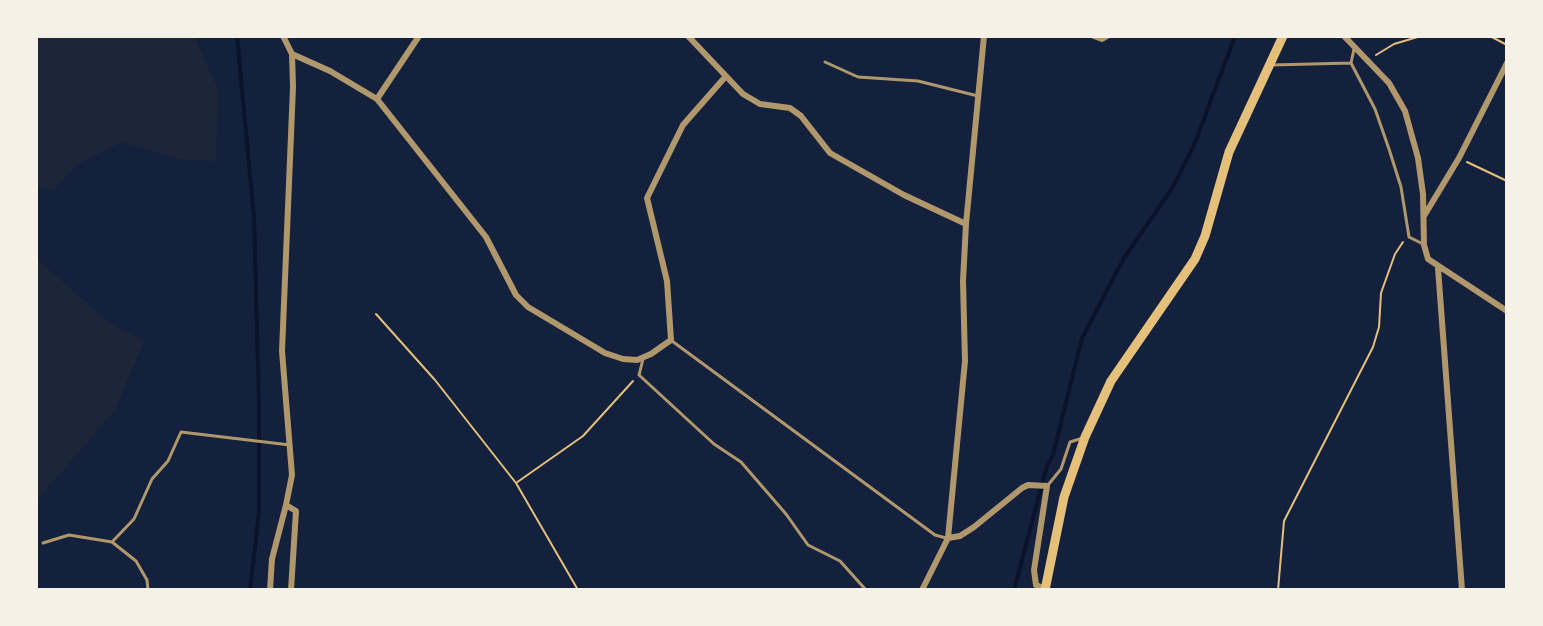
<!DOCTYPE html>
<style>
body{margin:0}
#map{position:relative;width:1543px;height:626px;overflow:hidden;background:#14213d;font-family:Helvetica,sans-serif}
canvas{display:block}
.frame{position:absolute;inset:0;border:38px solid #f6f1e7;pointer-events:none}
</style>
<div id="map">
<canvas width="1543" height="626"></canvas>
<div class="frame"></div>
</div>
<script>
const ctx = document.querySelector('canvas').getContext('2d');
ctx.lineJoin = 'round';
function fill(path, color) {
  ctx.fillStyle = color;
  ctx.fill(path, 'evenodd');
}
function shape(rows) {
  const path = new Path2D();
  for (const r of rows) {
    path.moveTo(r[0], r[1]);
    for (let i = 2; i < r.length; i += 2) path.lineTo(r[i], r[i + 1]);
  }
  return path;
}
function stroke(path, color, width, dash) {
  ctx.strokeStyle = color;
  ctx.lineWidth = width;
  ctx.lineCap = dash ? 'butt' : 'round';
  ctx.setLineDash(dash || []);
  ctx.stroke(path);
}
const green = shape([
 [36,36,194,36,218,89,216,161,179,159,121,142,77,164,53,191,36,186],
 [36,258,108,322,144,341,115,410,40,497,36,498]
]);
const stream = shape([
 [237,36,254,218,259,404,259,512,250,590],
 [1014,590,1047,466,1053,455,1082,338,1124,258,1173,187,1193,148,1235,36]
]);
const path = shape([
 [1490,36,1507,45],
 [1376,55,1394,44,1421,36],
 [1467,162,1507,181],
 [376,314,435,380,516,483,578,590],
 [516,483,583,436,633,381],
 [1278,590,1284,521,1373,347,1379,327,1381,293,1395,254,1403,242]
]);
const service = shape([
 [1354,49,1351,63,1375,109,1389,149,1401,187,1409,237,1423,244],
 [825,62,858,77,918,81,978,96],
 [1272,65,1351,63],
 [672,341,935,535,946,538],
 [643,359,639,375,714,444,741,462,786,514,808,545,840,561,866,590],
 [1048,485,1061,469,1070,442,1083,438],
 [43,543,69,535,112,542],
 [148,590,147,580,136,561,112,542,134,519,152,479,168,461,181,432,290,445]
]);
const minor = shape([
 [283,36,292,54,293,87,282,351,292,475,286,505,296,511,291,590],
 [688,36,743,94,760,104,790,108,801,116,830,153,904,195,966,224],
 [1094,36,1102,39,1107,36],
 [1344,36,1389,83,1405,111,1418,158,1423,194,1424,245,1428,259,1507,311],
 [292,54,330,71,377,99,486,237,516,295,528,307,605,353,623,359,637,360,651,354,671,340,667,281,647,198,683,125,726,76],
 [377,99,419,36],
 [1424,216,1459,158,1507,63],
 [1438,268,1462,590],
 [948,538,960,536,974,527,1022,488,1028,485,1047,486,1034,570,1036,585,1045,589],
 [270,590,272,559,286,505],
 [922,590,948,538,965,361,963,281,966,224,984,36]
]);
const primary = shape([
 [1045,590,1064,497,1085,437,1111,381,1195,259,1205,236,1229,152,1283,36]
]);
fill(green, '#1d2539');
stroke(stream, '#0b132b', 4);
stroke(path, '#e5c07b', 2);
stroke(service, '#b1986c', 3);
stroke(minor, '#b1986c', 6);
stroke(primary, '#e5c07b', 9);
</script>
